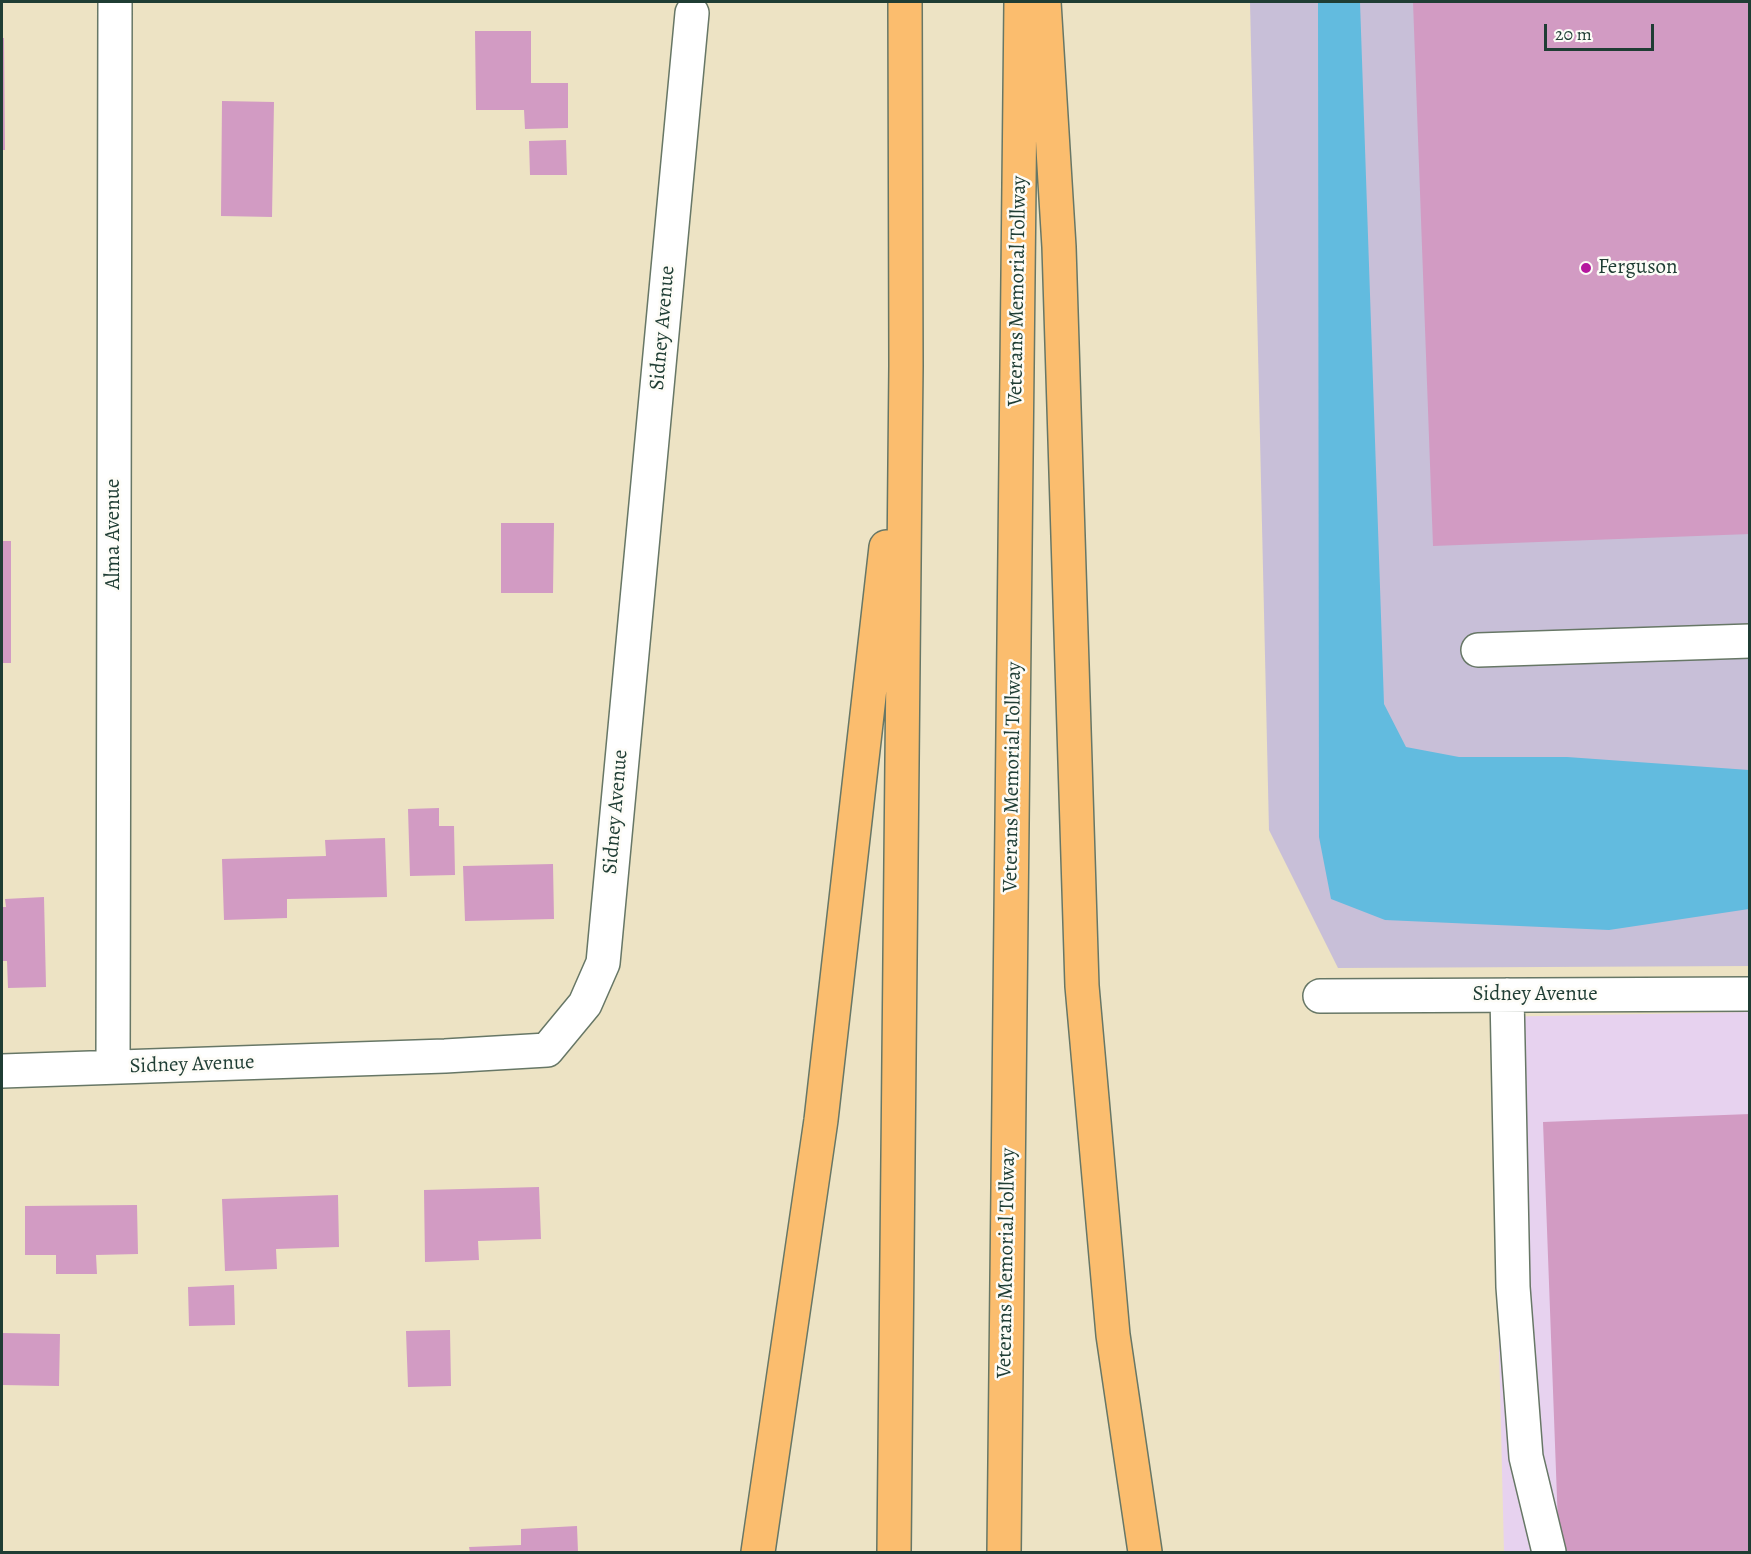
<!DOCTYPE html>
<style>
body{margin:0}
#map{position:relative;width:1751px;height:1554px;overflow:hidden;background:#ede3c4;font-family:Alegreya,serif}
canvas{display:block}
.frame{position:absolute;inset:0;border:3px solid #1f3d34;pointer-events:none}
.scale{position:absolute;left:1544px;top:24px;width:110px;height:27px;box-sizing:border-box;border:3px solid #1f3d34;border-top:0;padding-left:8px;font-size:18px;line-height:21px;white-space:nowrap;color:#1f3d34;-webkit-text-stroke:4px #fdfcf7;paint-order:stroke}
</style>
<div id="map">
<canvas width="1751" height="1554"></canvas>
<div class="frame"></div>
<div class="scale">20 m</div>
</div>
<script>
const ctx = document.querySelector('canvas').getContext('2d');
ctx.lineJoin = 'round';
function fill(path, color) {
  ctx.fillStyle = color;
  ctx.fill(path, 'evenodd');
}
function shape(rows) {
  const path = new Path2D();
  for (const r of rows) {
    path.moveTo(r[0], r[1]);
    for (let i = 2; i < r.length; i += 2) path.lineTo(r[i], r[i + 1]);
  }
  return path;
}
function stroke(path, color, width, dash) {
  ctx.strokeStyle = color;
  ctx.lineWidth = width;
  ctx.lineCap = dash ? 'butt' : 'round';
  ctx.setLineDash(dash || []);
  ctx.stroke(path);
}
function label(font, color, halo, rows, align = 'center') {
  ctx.font = font + ' Alegreya,serif';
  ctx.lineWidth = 5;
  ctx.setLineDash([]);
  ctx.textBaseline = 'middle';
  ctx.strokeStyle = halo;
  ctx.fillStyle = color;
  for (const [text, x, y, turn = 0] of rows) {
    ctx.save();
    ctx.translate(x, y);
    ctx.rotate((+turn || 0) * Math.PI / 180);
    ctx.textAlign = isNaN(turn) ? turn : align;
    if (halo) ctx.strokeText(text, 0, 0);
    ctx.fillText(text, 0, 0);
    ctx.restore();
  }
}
const built = shape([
 [1749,1012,1749,1552,1504,1552,1491,1017]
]);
const industrial = shape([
 [1250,2,1749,2,1749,966,1338,968,1269,830]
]);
const water = shape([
 [1318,2,1360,2,1384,704,1406,747,1459,757,1567,757,1749,770,1749,909,1609,930,1385,920,1331,899,1319,837]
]);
const building = shape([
 [1413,2,1750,2,1750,534,1433,546],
 [475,31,531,31,531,83,568,83,568,128,525,129,524,110,476,110],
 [2,38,4,38,5,150,2,150],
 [222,101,274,102,272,217,221,216],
 [566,140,567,175,530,175,529,141],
 [501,523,554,523,553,593,501,593],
 [2,541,11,541,11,663,2,663],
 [439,808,439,826,454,826,455,875,410,876,408,809],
 [385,838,387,897,287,899,287,918,224,920,222,859,326,856,325,840],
 [553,864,554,919,465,921,463,866],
 [44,897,46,987,8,988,7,961,2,961,2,907,6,907,5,899],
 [1750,1114,1750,1552,1559,1552,1543,1122],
 [539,1187,541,1239,478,1241,479,1260,425,1262,424,1190],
 [338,1195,339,1247,276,1249,277,1269,225,1271,222,1199],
 [137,1205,138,1254,96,1255,97,1274,56,1274,56,1255,25,1255,25,1206],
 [234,1285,235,1325,189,1326,188,1287],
 [450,1330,451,1386,408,1387,406,1331],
 [2,1333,60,1334,59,1386,2,1385],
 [577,1526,578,1552,470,1552,469,1547,521,1545,521,1529]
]);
const minor = shape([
 [1478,650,1750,641],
 [1507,995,1513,1287,1526,1457,1549,1552],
 [1320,996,1750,994],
 [113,1067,115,2],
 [2,1071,445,1056,547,1050,585,1004,603,963,692,13]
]);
const highway = shape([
 [1044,2,1059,247,1082,986,1113,1335,1145,1552],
 [758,1552,821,1120,886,547],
 [894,1552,906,366,905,2],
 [1004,1552,1021,2]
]);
const markers = [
 [1586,268,6,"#b5179e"]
];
const poiNames = [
 ["Ferguson",1598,268]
];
const streetNames = [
 ["Veterans Memorial Tollway",1018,291,-89],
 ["Sidney Avenue",663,328,-85],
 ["Alma Avenue",114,534,-90],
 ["Veterans Memorial Tollway",1013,777,-89],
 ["Sidney Avenue",616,812,-85],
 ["Sidney Avenue",1535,995],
 ["Sidney Avenue",192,1065,-2],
 ["Veterans Memorial Tollway",1007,1263,-89]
];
fill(built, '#e7d2ef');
fill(industrial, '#c8bfd8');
fill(water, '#62bbdf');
fill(building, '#d29bc3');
stroke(minor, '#677766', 36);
stroke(highway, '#677766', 36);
stroke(minor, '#fff', 33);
stroke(highway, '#fbbd6e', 33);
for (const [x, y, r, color] of markers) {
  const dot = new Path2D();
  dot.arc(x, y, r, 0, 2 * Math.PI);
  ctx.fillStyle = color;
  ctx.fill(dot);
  stroke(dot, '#fdfcf7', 2);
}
label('21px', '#1f3d34', '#fdfcf7', poiNames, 'left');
label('21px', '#1f3d34', '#fdfcf7', streetNames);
</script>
